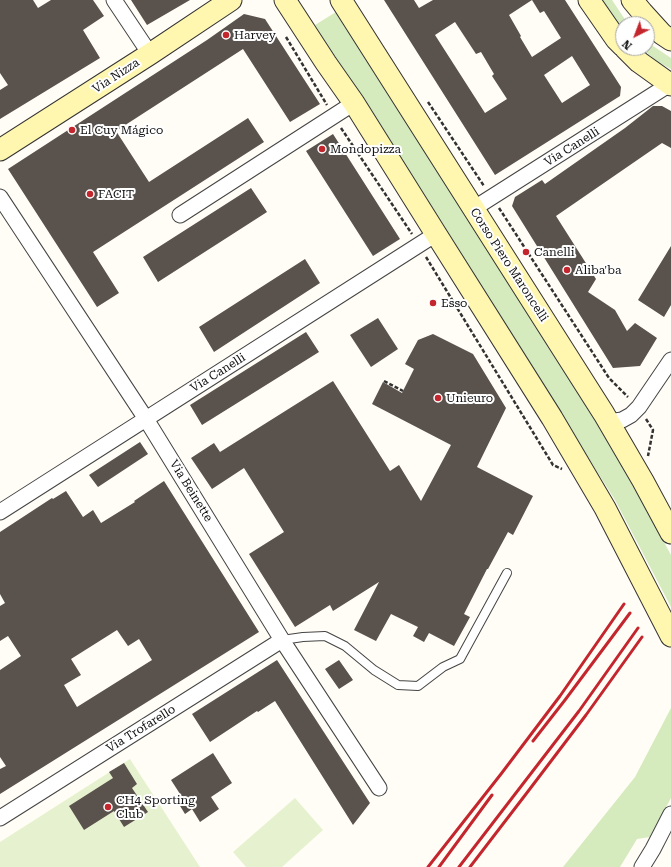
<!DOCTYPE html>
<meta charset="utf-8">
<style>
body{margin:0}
#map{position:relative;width:671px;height:867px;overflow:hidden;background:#fffdf5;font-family:"Roboto Serif",serif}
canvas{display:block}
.north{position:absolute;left:615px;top:16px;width:40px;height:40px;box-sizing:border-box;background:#fff;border:1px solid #a0a0a0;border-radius:50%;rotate:222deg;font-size:11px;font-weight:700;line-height:16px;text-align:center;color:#111}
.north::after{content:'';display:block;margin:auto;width:14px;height:18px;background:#c4262e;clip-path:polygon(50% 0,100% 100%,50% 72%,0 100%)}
</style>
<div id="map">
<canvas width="671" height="867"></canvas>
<div class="north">N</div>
</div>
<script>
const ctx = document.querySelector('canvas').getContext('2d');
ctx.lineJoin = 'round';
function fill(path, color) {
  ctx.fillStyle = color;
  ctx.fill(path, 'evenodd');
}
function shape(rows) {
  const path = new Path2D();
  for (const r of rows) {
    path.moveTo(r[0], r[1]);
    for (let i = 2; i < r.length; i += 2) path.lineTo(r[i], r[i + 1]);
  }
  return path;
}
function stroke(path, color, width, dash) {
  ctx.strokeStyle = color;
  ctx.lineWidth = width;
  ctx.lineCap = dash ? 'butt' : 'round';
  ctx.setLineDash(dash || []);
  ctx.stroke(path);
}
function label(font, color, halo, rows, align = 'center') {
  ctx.font = font + ' "Roboto Serif",serif';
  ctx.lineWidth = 4;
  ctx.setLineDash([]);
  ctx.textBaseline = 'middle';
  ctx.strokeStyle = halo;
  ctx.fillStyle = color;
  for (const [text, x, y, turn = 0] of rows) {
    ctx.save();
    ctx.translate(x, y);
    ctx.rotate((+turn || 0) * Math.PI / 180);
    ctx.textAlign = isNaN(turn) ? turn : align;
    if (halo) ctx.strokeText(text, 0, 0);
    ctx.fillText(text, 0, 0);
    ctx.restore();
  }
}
const green = shape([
 [600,0,612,0,628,24,623,24,623,32],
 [336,12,604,432,671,555,671,607,615,500,315,25],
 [647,42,671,58,671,69,658,62,640,48,647,48],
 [671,708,671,798,650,837,637,839,620,867,563,867,635,777]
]);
const pitch = shape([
 [130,759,200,867,0,867,0,842],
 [295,798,323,830,282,867,246,867,233,852]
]);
const building = shape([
 [0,0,33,0,38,8,51,0,93,0,104,16,83,30,100,58,0,119,0,90,8,85,0,73],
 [131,0,190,0,147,25],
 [384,0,414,0,419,8,433,0,565,0,621,87,620,96,495,175],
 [532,0,540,13,544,11,561,38,532,57,520,37,521,36,509,15],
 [455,22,476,54,481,52,494,74,492,76,507,99,485,113,435,35],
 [572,56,590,85,562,103,544,75],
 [244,14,265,19,320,104,290,122,243,49,116,131,149,182,248,118,264,142,93,252,119,293,97,307,8,169,207,40],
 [653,106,662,106,671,111,671,148,662,143,556,216,596,279,588,292,615,310,627,331,635,323,657,338,640,366,613,368,512,206,515,197,542,180,545,184,625,128],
 [333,134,400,239,373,256,306,151],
 [251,188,267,212,158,282,143,257],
 [671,246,671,305,664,317,638,300],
 [305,259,320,283,214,352,199,327],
 [378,318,398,349,371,367,350,335],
 [306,332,319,352,202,425,190,405],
 [433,334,473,354,506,408,477,467,533,496,513,535,508,532,488,569,487,569,464,614,470,617,454,646,429,633,424,642,413,636,418,627,391,614,376,641,354,630,379,582,333,611,330,605,295,627,249,554,284,532,244,468,212,489,191,458,214,443,220,452,333,381,390,471,399,465,421,501,451,445,372,404,383,382,402,393,414,369,405,364,418,340],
 [140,442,148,454,98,487,89,475],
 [164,481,259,632,0,794,0,769,6,766,0,757,0,670,21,656,8,636,0,641,0,606,5,603,0,594,0,532,52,498,53,499,66,491,83,517,93,510,101,523,135,502,134,501],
 [117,630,128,646,139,639,152,660,77,707,64,685,81,675,71,659],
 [277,660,370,803,353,825,275,701,258,712,257,711,210,742,192,714],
 [339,660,353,680,339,689,325,669],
 [213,753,232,783,211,797,219,809,200,822,192,809,185,814,177,801,182,797,171,780],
 [124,763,137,784,132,788,148,812,124,827,114,811,84,830,69,806,113,778,109,772]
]);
const path = shape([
 [286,37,327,105],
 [428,102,484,186],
 [341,128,412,234],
 [499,208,609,378,628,397],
 [426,257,553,465,562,469],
 [384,381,403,391],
 [646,419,653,430,648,456]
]);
const lane = shape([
 [282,640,303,637,325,636,345,646,374,670,398,685,418,686,443,667,460,659,507,573]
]);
const street = shape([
 [114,0,150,54],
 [0,197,146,419,282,640,379,788],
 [473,209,670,84],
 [180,215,354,103],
 [609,422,622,420,631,415,639,407,671,360],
 [0,512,436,234],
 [0,818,282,640],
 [642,867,653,849,671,814]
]);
const secondary = shape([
 [285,0,326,63,354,103,436,234,552,418,605,508,671,636],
 [341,0,604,414,643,481,671,533],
 [589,0,616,39,623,46],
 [632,0,642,12,662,34,671,40],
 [625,48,639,62,671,85],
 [0,150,150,54,231,0]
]);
const rail = shape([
 [533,741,565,700,630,613],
 [428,867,501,774,560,696,624,604],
 [439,867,492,795],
 [459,867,579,711,638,628],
 [470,867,526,794,586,715,642,637]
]);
const markers = [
 [226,35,4,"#c4262e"],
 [72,130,4,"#c4262e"],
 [322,149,4,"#c4262e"],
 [90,194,4,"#c4262e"],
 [526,252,4,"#c4262e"],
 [567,270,4,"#c4262e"],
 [433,303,4,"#c4262e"],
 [438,398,4,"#c4262e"],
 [108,807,4,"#c4262e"]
];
const poiNames = [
 ["Harvey",234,35],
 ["El Cuy Mágico",80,130],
 ["Mondopizza",330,149],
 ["FACIT",98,194],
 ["Canelli",534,252],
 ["Aliba'ba",575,270],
 ["Esso",441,303],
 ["Unieuro",446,398],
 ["CH4 Sporting",116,800],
 ["Club",116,814]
];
const streetNames = [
 ["Via Nizza",116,76,-33],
 ["Via Canelli",572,147,-32],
 ["Corso Piero Maroncelli",509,265,57],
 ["Via Canelli",218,373,-32],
 ["Via Beinette",191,491,58],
 ["Via Trofarello",141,729,-32]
];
fill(green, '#d5ebbd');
fill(pitch, '#e6f2cf');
fill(building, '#5a524d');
stroke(lane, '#444', 10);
stroke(street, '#444', 17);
stroke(secondary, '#333', 23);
stroke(path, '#333', 2.5, [4, 2]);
stroke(lane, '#fff', 8);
stroke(street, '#fff', 15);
stroke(secondary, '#fff6b0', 21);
stroke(rail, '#c4262e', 3);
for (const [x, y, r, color] of markers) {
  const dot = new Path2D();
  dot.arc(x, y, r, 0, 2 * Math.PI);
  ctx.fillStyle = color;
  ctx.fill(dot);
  stroke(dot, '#fff', 1.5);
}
label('12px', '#111', '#fff', poiNames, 'left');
label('12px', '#111', '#fff', streetNames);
</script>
